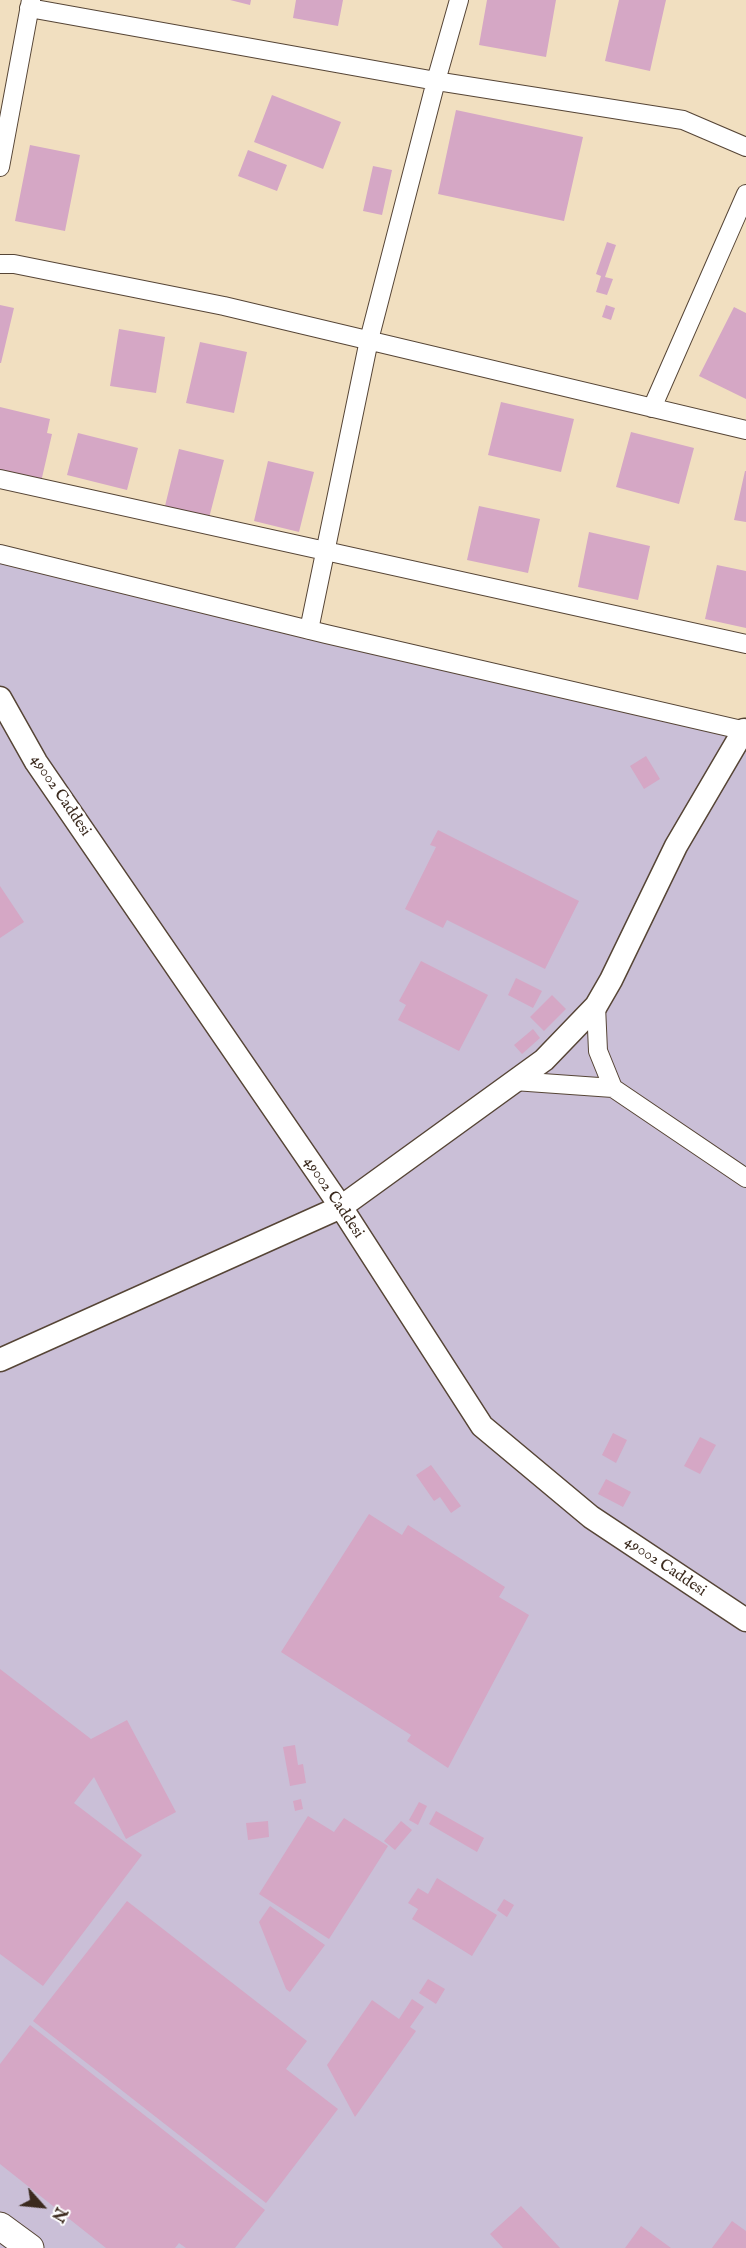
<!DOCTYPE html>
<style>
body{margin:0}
#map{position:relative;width:746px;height:2248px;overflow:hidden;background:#f1dfc0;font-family:"IM FELL English",serif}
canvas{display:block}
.north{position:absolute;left:12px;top:2176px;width:60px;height:60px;-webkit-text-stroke:4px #fff;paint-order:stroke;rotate:117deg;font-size:16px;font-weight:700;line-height:24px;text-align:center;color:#3b2a1e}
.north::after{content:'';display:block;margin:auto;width:21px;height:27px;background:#3b2a1e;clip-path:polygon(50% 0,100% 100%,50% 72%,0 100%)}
</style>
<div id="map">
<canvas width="746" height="2248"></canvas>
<div class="north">N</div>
</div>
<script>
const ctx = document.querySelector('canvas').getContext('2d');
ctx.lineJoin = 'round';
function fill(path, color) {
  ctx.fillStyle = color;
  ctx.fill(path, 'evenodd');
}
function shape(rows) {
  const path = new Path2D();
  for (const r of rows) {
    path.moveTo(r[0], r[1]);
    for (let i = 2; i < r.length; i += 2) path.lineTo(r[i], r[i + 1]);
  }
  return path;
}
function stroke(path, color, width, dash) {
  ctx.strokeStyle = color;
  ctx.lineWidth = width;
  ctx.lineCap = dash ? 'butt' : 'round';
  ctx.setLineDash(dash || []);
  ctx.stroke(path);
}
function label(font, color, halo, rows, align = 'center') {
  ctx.font = font + ' "IM FELL English",serif';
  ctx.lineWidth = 5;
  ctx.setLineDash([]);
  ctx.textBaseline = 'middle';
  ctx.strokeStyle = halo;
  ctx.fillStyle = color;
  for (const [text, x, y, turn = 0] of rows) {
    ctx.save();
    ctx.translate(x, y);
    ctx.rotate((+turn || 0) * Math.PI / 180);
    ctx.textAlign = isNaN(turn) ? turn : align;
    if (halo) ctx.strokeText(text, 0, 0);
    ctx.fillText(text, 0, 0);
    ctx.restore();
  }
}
const industrial = shape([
 [0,548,746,736,746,2248,0,2248]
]);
const building = shape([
 [230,0,251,0,250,5],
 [296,0,343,0,338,26,293,18],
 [487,0,556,0,546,57,479,45],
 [619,0,666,0,650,71,605,61],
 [272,95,341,122,323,169,254,142],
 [456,110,583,137,564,221,438,194],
 [30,145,80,155,65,231,15,221],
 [248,150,287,165,277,191,238,176],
 [373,166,392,170,382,215,363,211],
 [607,242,616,245,605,277,613,279,607,295,596,292,601,276,596,274],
 [0,305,14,308,1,363,0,363],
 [606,305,615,308,611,320,602,317],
 [734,307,746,313,746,399,699,376],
 [119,329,165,337,156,393,110,386],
 [200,342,247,352,234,413,186,403],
 [501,402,574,419,561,472,488,455],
 [0,407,50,419,47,433,52,434,41,482,0,473],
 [631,432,694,448,679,504,616,487],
 [78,433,138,448,127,490,67,475],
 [179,449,224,460,209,518,165,506],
 [268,461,314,472,299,532,254,521],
 [745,471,746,471,746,522,734,520],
 [479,506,540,519,528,573,467,560],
 [589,532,650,546,638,600,578,587],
 [717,565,746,571,746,628,705,619],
 [646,756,660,779,644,789,630,766],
 [438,830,579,901,545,969,447,920,443,928,405,909,436,847,430,845],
 [0,886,24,922,0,938],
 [421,961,488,995,459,1051,398,1020,406,1005,399,1001],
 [516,978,542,991,533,1008,508,995],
 [552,995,566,1009,544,1031,530,1017],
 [533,1029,540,1038,522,1054,514,1045],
 [613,1433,627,1440,616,1463,602,1455],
 [700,1437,716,1445,700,1474,684,1466],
 [431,1465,461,1506,451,1513,440,1497,434,1501,416,1475],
 [606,1479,631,1492,623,1507,598,1494],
 [369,1514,402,1535,408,1525,505,1587,499,1597,529,1615,448,1768,407,1741,411,1735,281,1652],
 [0,1669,91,1739,127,1720,176,1812,126,1839,94,1777,74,1803,142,1855,43,1986,0,1954],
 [295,1745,298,1765,303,1764,306,1783,290,1786,283,1747],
 [301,1799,303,1809,295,1811,293,1801],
 [419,1802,427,1806,418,1825,409,1820],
 [436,1811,484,1838,477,1852,429,1824],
 [308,1816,334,1832,344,1818,388,1846,329,1939,259,1894],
 [268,1821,269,1837,248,1840,246,1823],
 [401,1821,412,1830,395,1850,384,1841],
 [437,1878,497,1915,472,1956,412,1919,418,1909,408,1903,418,1888,428,1894],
 [504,1899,514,1905,507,1917,497,1910],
 [127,1901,307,2041,286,2069,338,2109,266,2203,33,2021],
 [270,1906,325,1945,290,1992,286,1989,259,1922],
 [428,1979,445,1989,436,2004,419,1993],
 [412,1999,424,2007,410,2027,416,2031,355,2117,327,2065,372,2000,399,2019],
 [30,2025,265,2210,235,2248,186,2248,179,2243,175,2248,106,2248,0,2164,0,2064],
 [521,2206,560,2248,503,2248,490,2234],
 [732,2221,746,2231,746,2248,712,2248],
 [641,2226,671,2248,625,2248]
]);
const minor = shape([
 [29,8,436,81,683,120,746,147],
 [0,167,31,0],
 [0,264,14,264,224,306,746,430],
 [652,408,746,194],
 [0,479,746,644],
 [0,554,326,634,746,731],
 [309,630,369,340,436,81,459,0],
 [596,1006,598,1051,613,1088,746,1178],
 [514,1081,613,1088]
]);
const tertiary = shape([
 [0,698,36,762,341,1207,482,1426,591,1517,746,1620],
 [0,1360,341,1207,544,1060,596,1006,611,980,676,846,744,730]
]);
const primary = shape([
 [0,2226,30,2248]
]);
const streetNames = [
 ["49002 Caddesi",60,796,56],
 ["49002 Caddesi",333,1198,56],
 ["49002 Caddesi",665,1567,34]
];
fill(industrial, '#cabfd7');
fill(building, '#d5a7c5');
stroke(minor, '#564536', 20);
stroke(tertiary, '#564536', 25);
stroke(primary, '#564536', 29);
stroke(minor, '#fff', 18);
stroke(tertiary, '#fff', 22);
stroke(primary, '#fff', 27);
label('16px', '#3b2a1e', '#fff', streetNames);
</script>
